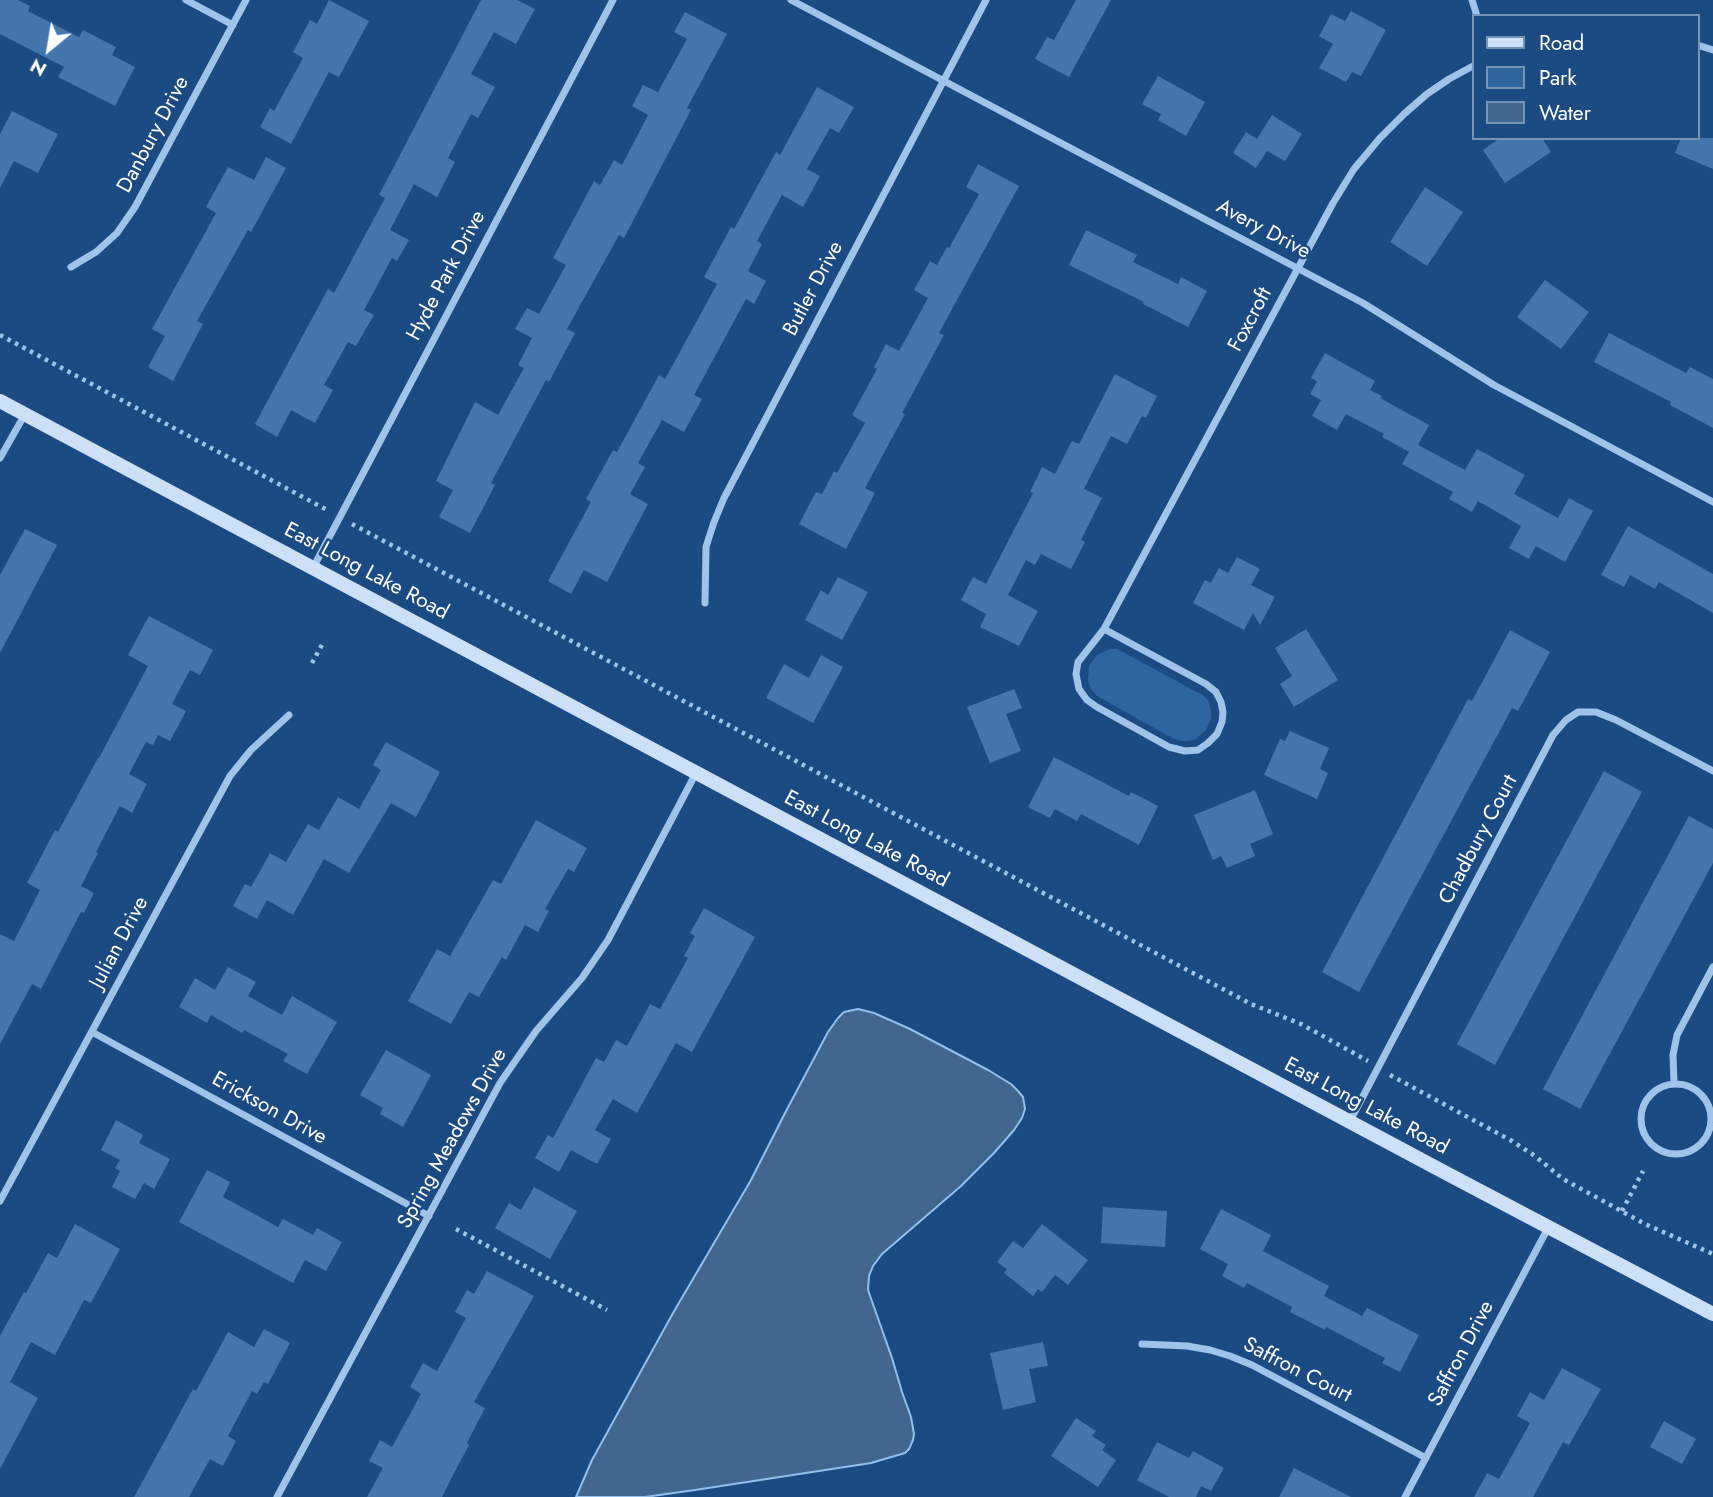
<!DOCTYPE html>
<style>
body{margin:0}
#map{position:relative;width:1713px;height:1497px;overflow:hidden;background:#1b4b82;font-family:Jost,sans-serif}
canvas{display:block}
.legend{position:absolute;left:1472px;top:14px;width:228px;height:126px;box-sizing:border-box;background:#1b4b82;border:2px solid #7693b4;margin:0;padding:9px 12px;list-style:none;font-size:21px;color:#fff}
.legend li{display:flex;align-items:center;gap:14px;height:35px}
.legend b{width:35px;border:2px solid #7693b4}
.north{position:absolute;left:14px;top:14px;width:70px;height:70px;-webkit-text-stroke:5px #1b4b82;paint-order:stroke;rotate:210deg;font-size:19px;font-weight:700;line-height:28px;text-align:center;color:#fff}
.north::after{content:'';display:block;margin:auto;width:24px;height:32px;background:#fff;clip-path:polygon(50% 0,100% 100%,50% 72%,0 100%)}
</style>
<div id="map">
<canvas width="1713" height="1497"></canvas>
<ul class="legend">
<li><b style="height:9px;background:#cce0f8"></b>Road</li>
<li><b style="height:19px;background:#2e65a1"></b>Park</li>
<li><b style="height:19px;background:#43668f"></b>Water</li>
</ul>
<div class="north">N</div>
</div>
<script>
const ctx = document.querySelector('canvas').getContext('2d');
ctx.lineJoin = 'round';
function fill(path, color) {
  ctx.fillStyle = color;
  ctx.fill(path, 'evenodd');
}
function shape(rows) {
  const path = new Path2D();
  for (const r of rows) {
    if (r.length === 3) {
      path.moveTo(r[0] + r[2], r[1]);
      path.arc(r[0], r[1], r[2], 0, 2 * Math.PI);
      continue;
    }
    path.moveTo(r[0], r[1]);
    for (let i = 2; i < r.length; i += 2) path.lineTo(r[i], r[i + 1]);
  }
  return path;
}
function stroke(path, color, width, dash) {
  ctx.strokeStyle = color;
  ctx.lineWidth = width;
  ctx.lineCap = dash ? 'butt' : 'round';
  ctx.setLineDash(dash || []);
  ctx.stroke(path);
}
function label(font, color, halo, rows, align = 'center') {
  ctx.font = font + ' Jost,sans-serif';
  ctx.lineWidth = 5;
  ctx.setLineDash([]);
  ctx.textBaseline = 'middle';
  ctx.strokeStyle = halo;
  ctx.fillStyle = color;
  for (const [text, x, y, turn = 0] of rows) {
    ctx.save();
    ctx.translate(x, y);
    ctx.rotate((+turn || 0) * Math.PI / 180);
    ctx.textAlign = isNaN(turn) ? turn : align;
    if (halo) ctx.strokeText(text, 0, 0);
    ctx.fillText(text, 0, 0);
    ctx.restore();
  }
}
const green = shape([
 [1110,649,1117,649,1123,652,1204,696,1209,702,1211,711,1211,719,1206,730,1196,739,1189,741,1182,741,1172,738,1097,696,1091,689,1088,681,1089,666,1097,655]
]);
const water = shape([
 [858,1009,874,1013,910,1029,988,1070,1011,1084,1018,1091,1023,1097,1025,1109,1022,1118,1014,1130,994,1153,961,1186,882,1254,873,1266,869,1276,868,1290,892,1358,902,1392,911,1417,914,1434,913,1440,909,1449,905,1453,871,1463,695,1490,645,1497,576,1497,592,1460,673,1313,751,1180,785,1113,828,1032,838,1018,844,1012,858,1009]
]);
const building = shape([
 [0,0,18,0,30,6,28,11,79,37,83,30,116,47,112,55,135,67,115,106,58,77,64,67,0,34],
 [329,0,369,21,339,77,329,72,291,144,260,127,270,108,274,111,303,58,293,52,310,20,317,24],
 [481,0,517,0,535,9,516,44,494,32,471,74,495,87,478,118,471,114,448,158,455,162,437,197,414,184,390,230,409,240,397,261,392,258,364,310,374,315,356,346,348,342,324,385,333,390,315,423,291,410,277,437,255,424,328,289,334,293,385,198,379,195],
 [1076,0,1111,0,1069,77,1035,59,1047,37,1054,40],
 [1351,11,1386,30,1361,76,1352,72,1346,82,1319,68,1333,44,1319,36,1331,14,1345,21],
 [685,12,727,34,687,108,691,110,624,238,619,235,567,329,575,333,549,382,546,380,491,483,495,485,470,533,439,517,453,490,436,481,475,402,498,415,524,368,518,365,532,338,515,329,527,308,539,314,566,265,553,258,594,181,600,185,614,160,622,165,648,115,632,106,643,85,658,92,687,39,674,32],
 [1158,76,1205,102,1186,136,1158,120,1161,114,1142,104],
 [817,87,854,107,839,133,830,128,807,169,820,176,803,207,782,195,757,241,762,244,748,271,766,281,754,304,746,299,694,395,702,399,684,432,662,420,638,463,645,467,630,494,648,504,607,582,584,570,571,594,548,581,591,502,586,499,613,450,617,452,659,375,665,379,717,284,704,277,731,227,734,229,776,152,780,155],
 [12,111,58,134,38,173,14,161,0,188,0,134],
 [1272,115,1302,134,1285,161,1267,151,1256,168,1233,153,1246,132,1257,139],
 [1500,138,1542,138,1551,152,1505,183,1483,150],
 [1681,138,1713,138,1713,169,1675,153],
 [266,157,286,168,251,232,248,230,197,321,203,324,173,381,148,367,165,336,152,329,216,213,206,207,228,167,254,180],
 [978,164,1019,186,939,333,944,335,902,413,905,414,865,488,875,493,846,549,799,524,816,492,822,494,834,471,837,473,865,423,852,415,877,369,874,367,886,344,899,351,928,298,914,290,930,261,937,265,947,247,949,248,979,194,966,187],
 [1425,187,1463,212,1427,266,1390,242],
 [1086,230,1137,255,1133,262,1178,284,1181,277,1207,291,1188,327,1143,304,1144,302,1069,265],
 [1545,280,1589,312,1561,349,1517,317],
 [1609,333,1686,373,1690,367,1713,379,1713,428,1670,405,1671,402,1594,362],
 [1325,353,1375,381,1370,390,1382,396,1380,398,1429,425,1418,445,1465,470,1477,449,1525,475,1514,494,1558,518,1569,498,1593,511,1565,562,1536,546,1529,559,1509,548,1521,526,1478,501,1472,512,1449,499,1453,492,1402,464,1409,452,1382,437,1384,434,1346,414,1337,430,1312,416,1321,400,1310,394,1317,381,1311,378],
 [1115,374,1157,396,1146,418,1142,416,1127,444,1111,436,1084,489,1102,498,1081,540,1085,542,1071,569,1041,554,1035,565,1026,560,1008,595,1038,611,1019,646,980,627,986,614,961,600,973,577,986,584,1033,493,1030,492,1042,467,1055,474,1072,441,1079,444],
 [1628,526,1713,574,1713,613,1659,582,1655,589,1630,575,1624,587,1601,575],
 [25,529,57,545,0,653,0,575],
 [1237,557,1260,569,1251,585,1275,597,1260,625,1253,613,1244,630,1193,603,1205,580,1211,583,1219,568,1228,573],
 [838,577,868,592,842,640,805,620,821,590,828,595],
 [149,616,213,650,200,675,190,670,172,704,186,711,170,741,158,735,153,745,146,742,129,774,147,784,132,813,120,806,96,852,98,853,81,886,94,893,84,913,81,912,41,989,32,984,0,1044,0,934,14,941,40,890,27,883,55,830,58,832,98,758,99,758,148,666,128,655],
 [1306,629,1338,680,1294,707,1280,684,1292,676,1275,648],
 [1510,630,1550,652,1518,711,1512,708,1359,992,1322,972,1468,699,1472,701],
 [821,655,843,667,813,723,766,698,784,664,809,678],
 [1014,689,1022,708,1006,714,1021,751,990,763,967,707],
 [1290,731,1329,748,1320,769,1328,773,1317,799,1264,775,1280,739,1285,741],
 [386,742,440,772,416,817,391,803,349,873,324,859,293,915,267,900,257,919,233,906,245,884,251,887,270,853,286,862,308,824,319,830,338,797,359,809,381,770,373,765],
 [1054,757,1129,796,1131,792,1158,806,1139,845,1081,814,1077,821,1055,809,1050,818,1028,807],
 [1604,771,1642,792,1495,1065,1457,1044],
 [1255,790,1273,834,1250,844,1255,856,1227,868,1221,856,1213,860,1194,815],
 [1689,816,1713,829,1713,863,1580,1109,1543,1089],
 [536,820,587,848,574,872,568,869,545,909,549,911,538,932,525,925,506,960,502,957,479,997,469,992,451,1024,408,1001,437,949,450,956,493,880,501,884],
 [704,908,755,937,692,1052,676,1043,637,1113,613,1099,595,1130,611,1139,597,1164,571,1150,559,1172,535,1158,548,1135,553,1138,596,1058,604,1062,616,1040,627,1046,650,1004,660,1009,688,958,684,956,695,936,690,933],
 [228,967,256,982,248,996,282,1015,292,996,337,1022,307,1074,283,1061,288,1054,244,1030,242,1033,211,1015,207,1023,179,1007,195,978,215,990],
 [386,1050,431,1075,403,1127,380,1114,383,1108,360,1095],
 [116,1120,143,1135,139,1143,170,1159,154,1189,144,1183,135,1199,112,1187,120,1171,115,1168,120,1160,101,1150],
 [207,1170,230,1182,223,1197,278,1227,283,1219,313,1235,317,1228,342,1242,326,1271,305,1260,293,1283,179,1222],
 [534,1187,577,1211,550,1259,495,1228,509,1203,521,1210],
 [1103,1207,1167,1211,1165,1247,1101,1243],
 [1221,1209,1271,1235,1263,1251,1329,1286,1324,1296,1362,1316,1367,1308,1419,1335,1400,1372,1382,1363,1385,1358,1326,1327,1325,1330,1290,1312,1292,1307,1247,1283,1244,1288,1222,1276,1228,1264,1200,1249],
 [75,1224,120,1249,91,1303,84,1300,55,1355,31,1342,10,1382,38,1398,0,1469,0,1336,24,1292,26,1293,48,1253,57,1258],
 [1042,1224,1088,1260,1068,1285,1055,1275,1042,1292,1038,1289,1033,1296,1004,1273,1007,1269,997,1262,1013,1241,1023,1248],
 [487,1271,534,1296,474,1402,485,1408,467,1443,469,1445,451,1479,442,1497,367,1497,383,1468,369,1461,380,1440,392,1447,421,1394,410,1387,423,1363,437,1371,466,1318,455,1312,467,1290,474,1294],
 [264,1329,290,1343,268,1384,264,1382,257,1394,252,1391,228,1436,236,1441,223,1466,210,1459,189,1497,134,1497,193,1389,196,1391,228,1332,254,1347],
 [1043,1342,1048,1366,1029,1369,1036,1402,1003,1410,990,1353],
 [1562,1368,1601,1389,1569,1445,1563,1442,1533,1497,1474,1497,1487,1473,1499,1479,1530,1423,1517,1416,1530,1392,1544,1400],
 [1076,1418,1096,1431,1092,1436,1106,1445,1102,1450,1116,1460,1098,1487,1051,1456],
 [1664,1421,1696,1439,1682,1464,1650,1447],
 [1157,1442,1189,1458,1193,1451,1224,1468,1211,1491,1201,1486,1196,1497,1169,1497,1137,1480],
 [1294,1468,1351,1497,1279,1497]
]);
const path = shape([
 [0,335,329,511],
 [352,524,1251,1004,1301,1024,1368,1061],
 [312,663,323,643],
 [1390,1075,1512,1141,1535,1156,1563,1179,1645,1224,1713,1254],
 [1622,1211,1643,1171],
 [456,1229,607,1310]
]);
const minor = shape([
 [186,0,233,25],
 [791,0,1363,303,1494,385,1713,502],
 [1472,0,1477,16],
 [1697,45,1713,50],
 [71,267,96,252,117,233,135,207,246,0],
 [0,458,25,414],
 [313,568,613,0],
 [705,603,706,547,714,522,724,498,986,0],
 [1104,629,1333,203,1354,169,1380,138,1404,114,1427,94,1449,79,1473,66],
 [1104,629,1206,684,1216,692,1221,702,1223,712,1222,722,1217,734,1208,743,1198,750,1185,751,1169,747,1097,707,1087,700,1079,689,1076,674,1078,662,1104,629],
 [92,1032,429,1216],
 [1674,1083,1673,1055,1677,1035,1713,967],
 [1676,1119,35],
 [1350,1121,1553,735,1566,720,1578,712,1596,712,1616,720,1713,771],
 [0,1201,230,776,251,750,289,715],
 [1142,1344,1187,1346,1210,1350,1230,1356,1252,1365,1426,1458],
 [277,1497,500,1083,536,1031,582,978,608,940,696,773],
 [1405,1497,1548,1228]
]);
const secondary = shape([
 [0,401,1444,1172,1713,1314]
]);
const streetNames = [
 ["Danbury Drive",154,135,-62],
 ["Avery Drive",1263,230,28],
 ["Hyde Park Drive",447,276,-62],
 ["Butler Drive",814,289,-62],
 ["Foxcroft",1251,320,-62],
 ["East Long Lake Road",366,572,28],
 ["East Long Lake Road",866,840,28],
 ["Chadbury Court",1479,840,-62],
 ["Julian Drive",120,943,-62],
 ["East Long Lake Road",1366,1107,28],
 ["Erickson Drive",269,1109,29],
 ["Spring Meadows Drive",453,1139,-61],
 ["Saffron Drive",1462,1354,-62],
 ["Saffron Court",1297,1371,27]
];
fill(green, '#2e65a1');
fill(water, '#43668f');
stroke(water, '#93bfec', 2);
fill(building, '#4475ac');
stroke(path, '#a0c3ea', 4.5, [3.5, 5]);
stroke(minor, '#a0c3ea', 7);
stroke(secondary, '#cce0f8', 14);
label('21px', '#fff', '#1b4b82', streetNames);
</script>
